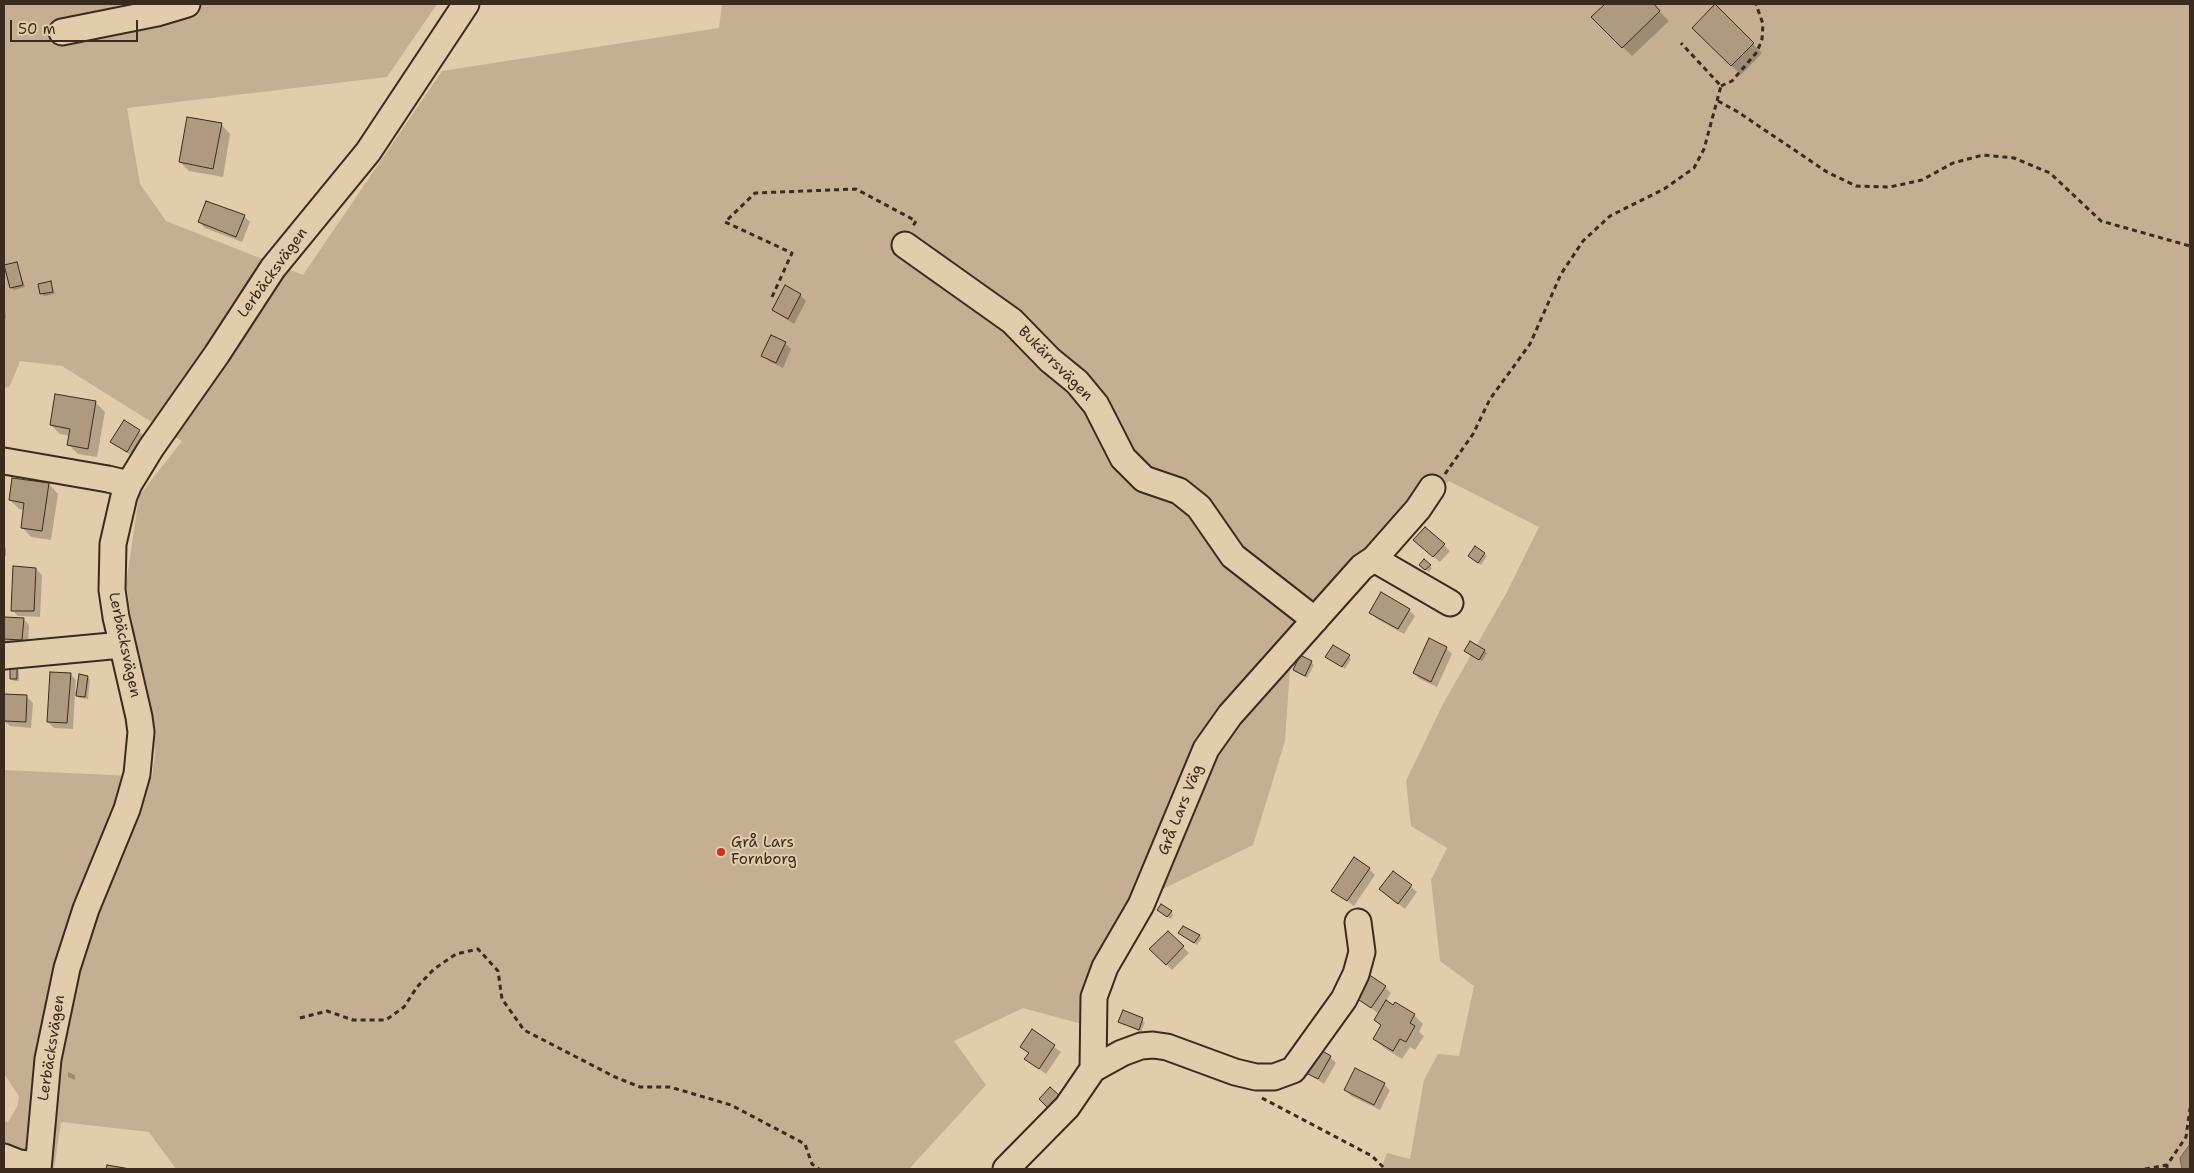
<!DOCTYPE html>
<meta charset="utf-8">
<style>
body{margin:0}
#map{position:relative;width:2194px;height:1173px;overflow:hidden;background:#e3ccac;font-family:"Shantell Sans",sans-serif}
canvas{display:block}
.frame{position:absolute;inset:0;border:5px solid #3b2a1e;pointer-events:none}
.scale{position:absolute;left:10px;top:20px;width:128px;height:22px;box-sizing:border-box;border:2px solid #3b2a1e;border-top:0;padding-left:6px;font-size:15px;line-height:18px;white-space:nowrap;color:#3b2a1e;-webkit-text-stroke:4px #e3ccac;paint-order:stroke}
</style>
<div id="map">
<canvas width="2194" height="1173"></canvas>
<div class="frame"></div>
<div class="scale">50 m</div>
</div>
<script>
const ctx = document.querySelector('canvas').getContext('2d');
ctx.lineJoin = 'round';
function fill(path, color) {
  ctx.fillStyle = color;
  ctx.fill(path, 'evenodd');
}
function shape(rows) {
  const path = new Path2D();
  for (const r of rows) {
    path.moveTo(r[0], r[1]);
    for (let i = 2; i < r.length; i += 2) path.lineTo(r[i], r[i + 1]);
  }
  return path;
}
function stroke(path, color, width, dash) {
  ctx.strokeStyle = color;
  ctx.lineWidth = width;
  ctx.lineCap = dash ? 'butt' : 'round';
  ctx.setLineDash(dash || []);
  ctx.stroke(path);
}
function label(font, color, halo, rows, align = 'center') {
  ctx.font = font + ' "Shantell Sans",sans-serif';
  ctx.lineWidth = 4;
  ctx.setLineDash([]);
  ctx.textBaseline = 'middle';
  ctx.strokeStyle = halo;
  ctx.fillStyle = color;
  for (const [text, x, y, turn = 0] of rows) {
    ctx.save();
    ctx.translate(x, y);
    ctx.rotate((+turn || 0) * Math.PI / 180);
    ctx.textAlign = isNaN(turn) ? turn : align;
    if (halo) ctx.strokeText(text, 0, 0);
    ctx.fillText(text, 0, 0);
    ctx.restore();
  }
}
const green = shape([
 [4,4,437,4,387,77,127,108,140,184,166,221,303,275,442,71,719,28,722,4,2190,4,2190,1144,2180,1158,2182,1169,1381,1169,1387,1153,1410,1159,1424,1080,1438,1054,1459,1056,1474,986,1440,961,1431,880,1447,848,1411,826,1406,781,1443,704,1507,592,1539,527,1449,481,1290,668,1285,741,1253,845,1159,891,1082,1024,1023,1008,954,1041,986,1085,909,1169,176,1169,149,1132,61,1122,54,1169,4,1169,4,1121,8,1122,17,1107,19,1096,4,1074,4,770,152,777,155,755,153,715,136,647,126,584,139,496,182,441,62,366,20,361,10,386,4,389]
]);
const water = shape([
 [2190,1144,2190,1169,2182,1169,2180,1158,2190,1144]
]);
const shadow = shape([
 [1607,4,1652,4,1669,21,1632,56,1593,17],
 [1715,6,1762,53,1741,75,1694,28],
 [221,124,230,134,223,177,189,171,180,162],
 [244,216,250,222,242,242,205,228,199,222],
 [16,263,25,287,14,290,11,288],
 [50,283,55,294,44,296,41,293],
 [800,295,806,301,794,324,773,310],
 [4,305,6,318,4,319],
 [785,343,791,349,783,368,769,361,763,355],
 [96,403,105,412,97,457,78,454,69,445,70,436,60,434,51,425],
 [124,421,146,437,133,457,111,442],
 [49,484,58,494,51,540,31,537,22,527,24,510,19,509,10,500],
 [1444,545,1450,551,1440,562,1421,546],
 [4,546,6,548,6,556,4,556],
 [1484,554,1487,556,1481,565,1472,559],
 [1424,561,1432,568,1429,572,1423,568],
 [36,569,42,575,40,617,18,616,12,610],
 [1409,610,1415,616,1404,634,1377,619,1371,613],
 [4,618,23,619,29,625,28,646,4,644],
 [1446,648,1452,654,1437,687,1420,679,1414,673],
 [1484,651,1487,653,1482,661,1468,653],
 [1349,656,1351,659,1345,669,1330,659],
 [1311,662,1314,665,1307,678,1294,670],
 [17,669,19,671,19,681,14,681,11,678],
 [70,674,76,680,75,692,88,677,90,680,88,699,80,698,75,694,73,729,54,728,48,722],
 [5,696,27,697,33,703,31,728,10,726,4,721],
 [1369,869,1375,875,1354,906,1333,890],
 [1393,872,1417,892,1405,909,1386,895],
 [1161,912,1171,912,1173,915,1171,919],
 [1168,932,1189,953,1172,970,1151,949],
 [1182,935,1199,936,1202,938,1197,945],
 [1385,987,1391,993,1385,1002,1414,1015,1423,1024,1419,1032,1424,1036,1415,1050,1410,1047,1402,1059,1384,1048,1374,1039,1382,1026,1375,1020,1379,1014,1355,996],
 [1124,1012,1145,1022,1141,1032,1120,1022],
 [1032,1031,1061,1052,1046,1074,1026,1059,1030,1054,1022,1046],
 [1330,1057,1336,1063,1324,1084,1308,1073],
 [68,1072,75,1075,75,1080,68,1077],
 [1384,1084,1390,1090,1380,1110,1351,1096,1346,1090]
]);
const building = shape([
 [1605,4,1654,4,1660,11,1622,48,1591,17,1605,4],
 [1715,4,1754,43,1731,66,1692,28,1715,4],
 [187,117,222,123,213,169,179,162,187,117],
 [206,201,245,215,236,237,198,222,206,201],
 [17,262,23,285,10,288,4,265,17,262],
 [51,281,53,292,40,294,38,284,51,281],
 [785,285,801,294,788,319,772,310,785,285],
 [771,335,786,342,776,363,761,356,771,335],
 [55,394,96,401,88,449,67,445,70,429,50,425,55,394],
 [124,420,140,430,127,452,110,442,124,420],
 [12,478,49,483,42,531,21,528,24,503,9,500,12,478],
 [1425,527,1445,544,1433,557,1413,540,1425,527],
 [1475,546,1485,553,1478,563,1468,556,1475,546],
 [1424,559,1431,565,1425,570,1419,565,1424,559],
 [13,566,36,568,34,611,11,611,13,566],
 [1381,592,1410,609,1398,629,1369,613,1381,592],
 [4,617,24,618,22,640,4,639,4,617],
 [1429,638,1447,647,1431,682,1413,673,1429,638],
 [1470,641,1485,650,1479,660,1464,651,1470,641],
 [1333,645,1350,655,1342,667,1325,657,1333,645],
 [1300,655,1312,661,1305,676,1293,670,1300,655],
 [10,667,17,667,17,679,10,679,10,667],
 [50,672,71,673,67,723,47,722,50,672],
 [79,674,88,676,85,697,76,696,79,674],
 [4,694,27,695,26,722,4,721,4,694],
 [1354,857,1370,868,1347,901,1331,891,1354,857],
 [1393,871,1412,885,1398,904,1379,889,1393,871],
 [1161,904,1172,911,1167,917,1157,910,1161,904],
 [1183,926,1200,935,1194,943,1178,933,1183,926],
 [1168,931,1184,946,1166,965,1149,949,1168,931],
 [1368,974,1386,986,1371,1008,1353,996,1368,974],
 [1386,1000,1393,1005,1395,1002,1415,1014,1410,1023,1415,1026,1406,1042,1400,1039,1393,1051,1373,1039,1381,1025,1374,1020,1386,1000],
 [1123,1010,1143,1018,1139,1030,1118,1022,1123,1010],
 [1032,1029,1055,1045,1039,1069,1024,1059,1029,1053,1020,1047,1032,1029],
 [1319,1049,1331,1056,1318,1079,1306,1073,1319,1049],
 [1355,1068,1385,1083,1374,1105,1344,1090,1355,1068],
 [1050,1087,1060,1096,1048,1108,1039,1099,1050,1087],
 [107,1165,130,1169,106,1169,107,1165]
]);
const path = shape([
 [1721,86,1732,81,1757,52,1762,39,1763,24,1756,4],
 [1718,101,1738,112,1827,172,1856,186,1890,187,1922,180,1953,163,1983,155,2014,158,2050,173,2101,221,2190,246],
 [772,297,792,253,725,222,755,193,856,189,916,221,913,226],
 [1445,474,1473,434,1490,399,1530,344,1561,274,1583,241,1610,216,1664,189,1694,168,1704,149,1721,86,1681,43],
 [300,1018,327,1011,353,1020,386,1020,404,1007,417,987,434,969,456,954,478,949,498,971,502,999,524,1030,615,1077,640,1087,670,1087,731,1105,805,1144,812,1164,819,1169],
 [1262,1098,1372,1156,1385,1169],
 [2145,1169,2167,1165],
 [2167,1169,2167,1165,2186,1137,2190,1108]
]);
const minor = shape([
 [62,32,157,13,187,4],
 [905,245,1012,321,1050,360,1077,382,1096,405,1123,458,1144,479,1179,491,1199,507,1233,556,1315,620],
 [4,461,108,479,129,484],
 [1374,559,1450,603],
 [4,656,122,645],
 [1093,1069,1122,1053,1141,1046,1153,1045,1167,1047,1235,1072,1256,1077,1274,1077,1293,1070,1344,999,1356,974,1362,952,1358,922],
 [4,1157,19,1163,38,1165],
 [38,1169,48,1059,67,968,86,909,127,809,137,774,141,732,139,717,116,617,112,590,113,544,124,496,129,484,151,448,217,354,273,268,368,152,466,4],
 [1006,1169,1067,1107,1093,1069,1094,997,1105,967,1141,905,1206,749,1230,715,1362,567,1374,559,1418,509,1432,488]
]);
const markers = [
 [721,852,5,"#c8321e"]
];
const streetNames = [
 ["Lerbäcksvägen",273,273,-54],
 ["Bukärrsvägen",1055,364,45],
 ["Lerbäcksvägen",124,645,78],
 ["Grå Lars Väg",1181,810,-68],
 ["Lerbäcksvägen",52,1048,-81]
];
const poiNames = [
 ["Grå Lars",731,843],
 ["Fornborg",731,860]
];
fill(green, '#c5ae92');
fill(water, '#9a866e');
stroke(water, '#74614e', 1);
fill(shadow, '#0003');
fill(building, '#af9a80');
stroke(building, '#3b2a1e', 1);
stroke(minor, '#3b2a1e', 29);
stroke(path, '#3b2a1e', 3, [5, 4]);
stroke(minor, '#e3ccac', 25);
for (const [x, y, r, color] of markers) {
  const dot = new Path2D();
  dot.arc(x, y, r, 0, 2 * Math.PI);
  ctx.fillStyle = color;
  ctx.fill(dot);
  stroke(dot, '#e3ccac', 2);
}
label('15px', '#3b2a1e', '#e3ccac', streetNames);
label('15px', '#3b2a1e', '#e3ccac', poiNames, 'left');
</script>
